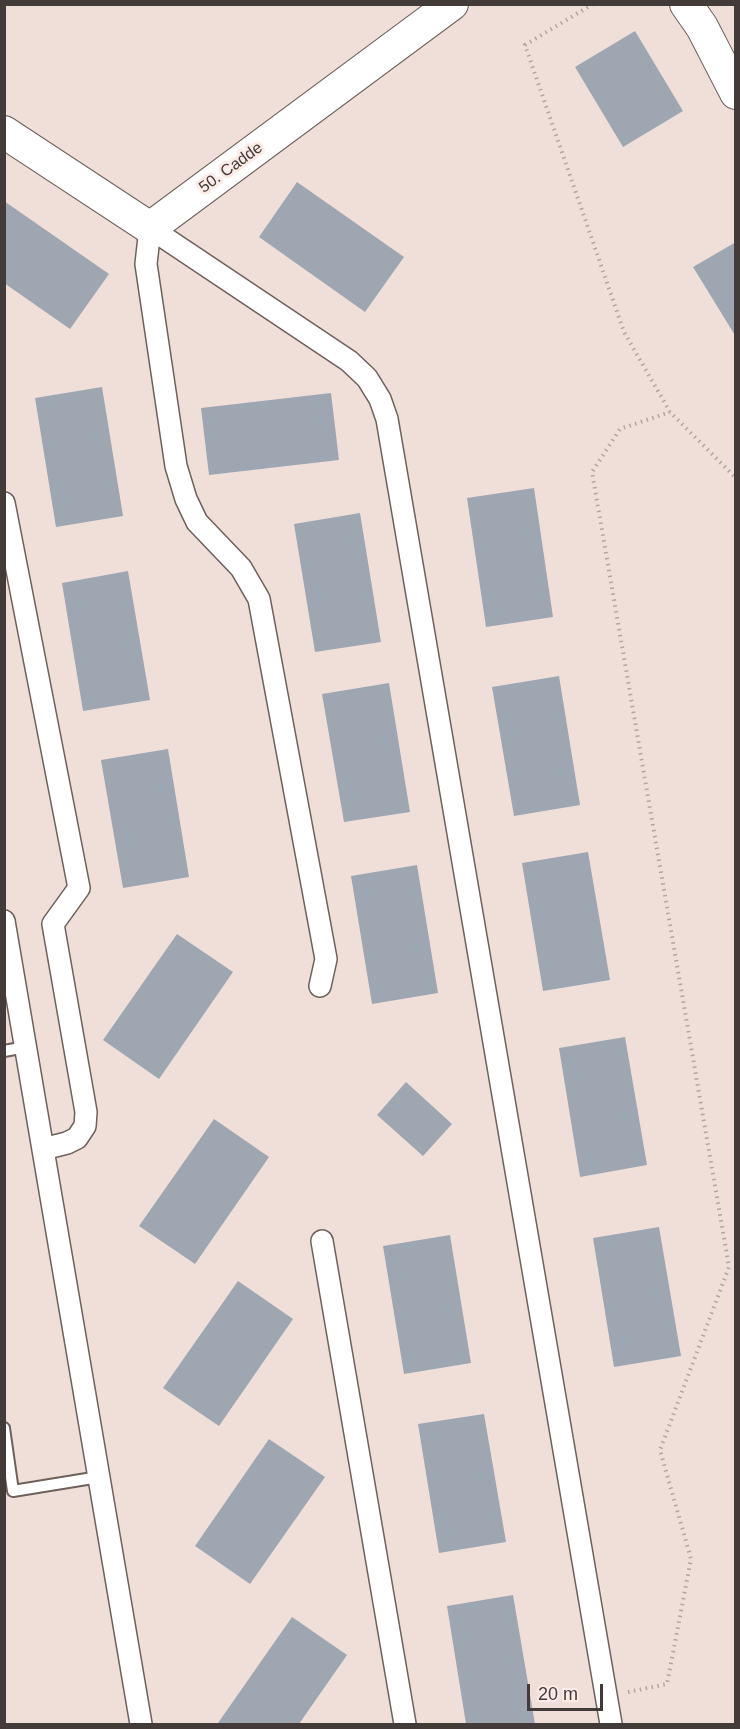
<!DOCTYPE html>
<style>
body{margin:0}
#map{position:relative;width:740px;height:1729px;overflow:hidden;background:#f0dfd9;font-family:Helvetica,sans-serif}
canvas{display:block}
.frame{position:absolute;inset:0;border:6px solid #423b39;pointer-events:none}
.scale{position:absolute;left:527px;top:1684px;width:76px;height:27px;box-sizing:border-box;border:3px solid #423b39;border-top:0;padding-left:8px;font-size:18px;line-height:21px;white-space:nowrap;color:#423b39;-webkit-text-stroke:4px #fdece6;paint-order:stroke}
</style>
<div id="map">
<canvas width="740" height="1729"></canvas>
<div class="frame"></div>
<div class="scale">20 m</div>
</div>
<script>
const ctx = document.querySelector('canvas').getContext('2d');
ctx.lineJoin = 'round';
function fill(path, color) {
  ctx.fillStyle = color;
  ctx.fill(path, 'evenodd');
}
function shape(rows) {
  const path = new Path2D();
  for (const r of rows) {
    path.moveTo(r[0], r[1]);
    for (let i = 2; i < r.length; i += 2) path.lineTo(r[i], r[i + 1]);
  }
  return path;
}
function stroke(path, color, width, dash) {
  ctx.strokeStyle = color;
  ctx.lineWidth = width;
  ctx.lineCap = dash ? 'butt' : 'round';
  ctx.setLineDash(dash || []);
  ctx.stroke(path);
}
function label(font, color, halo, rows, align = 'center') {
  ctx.font = font + ' Helvetica,sans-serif';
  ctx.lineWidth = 6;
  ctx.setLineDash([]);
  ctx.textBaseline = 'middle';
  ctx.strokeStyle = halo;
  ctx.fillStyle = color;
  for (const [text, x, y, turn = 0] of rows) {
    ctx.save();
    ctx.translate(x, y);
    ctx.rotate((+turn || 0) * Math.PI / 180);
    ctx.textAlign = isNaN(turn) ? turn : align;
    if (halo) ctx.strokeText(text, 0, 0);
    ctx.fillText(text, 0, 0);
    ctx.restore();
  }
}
const building = shape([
 [635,31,683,111,623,147,575,67],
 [297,182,404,257,365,312,259,237],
 [4,201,109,274,70,329,4,283],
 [736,242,736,337,693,267],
 [102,387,123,516,56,527,35,398],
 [331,393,339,460,209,475,201,408],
 [534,488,553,617,486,627,467,498],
 [360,513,381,642,315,652,294,524],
 [128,571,150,700,83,711,62,583],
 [559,676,580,805,514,816,492,687],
 [389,683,410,812,344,822,322,694],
 [168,749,189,877,123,888,101,760],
 [588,852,610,980,543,991,522,863],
 [417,865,438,993,372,1004,351,876],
 [177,934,233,972,159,1079,103,1040],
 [625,1037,647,1165,580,1177,559,1048],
 [406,1082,452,1124,423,1156,377,1115],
 [214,1119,269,1157,195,1264,139,1226],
 [659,1227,681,1356,614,1367,593,1238],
 [450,1235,471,1363,404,1374,383,1246],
 [238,1281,293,1319,219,1426,163,1388],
 [484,1414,506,1542,439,1553,418,1424],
 [269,1439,325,1477,250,1584,195,1546],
 [513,1595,535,1724,466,1724,447,1606],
 [292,1617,347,1655,299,1724,219,1724,218,1723]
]);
const path = shape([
 [593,4,525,45,624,332,670,412,736,478],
 [628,1692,667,1684,691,1559,660,1450,729,1267,592,472,620,429,670,412]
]);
const lane = shape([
 [4,1051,26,1047],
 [4,1428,13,1491,99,1477]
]);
const street = shape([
 [4,503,79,888,53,924,86,1112,85,1126,77,1138,67,1143,43,1149],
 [4,921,141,1724],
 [320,986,326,959,259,599,241,568,197,522,186,499,176,466,146,264,150,228,349,361,367,378,380,399,387,419,611,1724],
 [322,1241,405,1724]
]);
const secondary = shape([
 [686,4,702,27,736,93],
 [4,132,150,228,452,4]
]);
const streetNames = [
 ["50. Cadde",231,168,-36]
];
fill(building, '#9ea6b2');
stroke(lane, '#6e605b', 14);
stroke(street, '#6e605b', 24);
stroke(secondary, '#6e605b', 34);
stroke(path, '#b2a5a0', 4, [1.5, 4.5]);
stroke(lane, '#fff', 10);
stroke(street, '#fff', 21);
stroke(secondary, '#fff', 32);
label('16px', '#423b39', '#fdece6', streetNames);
</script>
